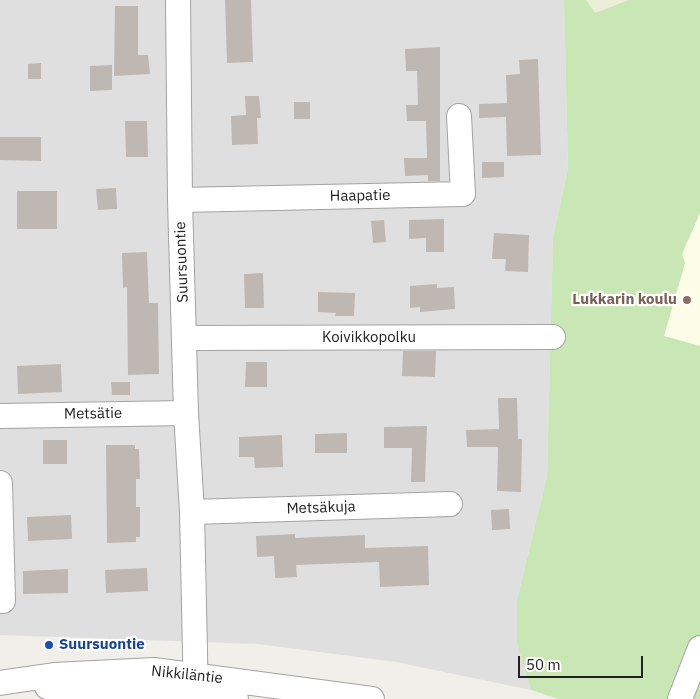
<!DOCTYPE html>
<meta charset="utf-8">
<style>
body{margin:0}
#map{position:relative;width:700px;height:699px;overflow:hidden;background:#f1efe9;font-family:"IBM Plex Sans",sans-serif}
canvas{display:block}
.scale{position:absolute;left:518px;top:656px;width:125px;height:22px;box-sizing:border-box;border:2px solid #222;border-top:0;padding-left:6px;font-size:15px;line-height:18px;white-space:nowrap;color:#222;-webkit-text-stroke:4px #fff;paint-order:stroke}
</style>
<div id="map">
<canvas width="700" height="699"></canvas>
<div class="scale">50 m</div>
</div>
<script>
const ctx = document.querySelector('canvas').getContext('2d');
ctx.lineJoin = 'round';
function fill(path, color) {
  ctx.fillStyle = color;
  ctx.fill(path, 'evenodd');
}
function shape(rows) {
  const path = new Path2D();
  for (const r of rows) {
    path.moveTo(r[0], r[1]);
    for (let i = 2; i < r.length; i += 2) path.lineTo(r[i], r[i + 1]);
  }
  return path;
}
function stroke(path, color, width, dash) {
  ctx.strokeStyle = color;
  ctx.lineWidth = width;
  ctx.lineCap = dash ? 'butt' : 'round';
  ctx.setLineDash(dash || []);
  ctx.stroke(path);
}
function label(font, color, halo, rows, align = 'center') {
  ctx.font = font + ' "IBM Plex Sans",sans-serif';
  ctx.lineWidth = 4.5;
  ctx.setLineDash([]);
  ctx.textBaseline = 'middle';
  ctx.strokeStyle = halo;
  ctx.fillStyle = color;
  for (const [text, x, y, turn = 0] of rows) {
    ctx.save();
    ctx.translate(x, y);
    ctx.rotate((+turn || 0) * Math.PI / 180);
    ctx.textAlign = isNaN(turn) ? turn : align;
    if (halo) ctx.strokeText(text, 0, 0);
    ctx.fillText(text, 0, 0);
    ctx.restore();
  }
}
const residential = shape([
 [0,0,564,0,568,169,553,237,547,476,517,600,517,644,531,690,396,662,258,644,0,635]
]);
const education = shape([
 [700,213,700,346,664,336,685,263,682,254]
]);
const farmland = shape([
 [586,0,628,0,595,13,586,5]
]);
const grass = shape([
 [564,0,586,0,595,13,629,0,700,0,700,213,682,254,685,263,664,336,700,346,700,699,558,699,531,690,517,644,517,600,547,476,553,237,568,169]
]);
const building = shape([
 [225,0,251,0,253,62,227,63],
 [115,6,138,6,138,55,148,55,150,74,114,76],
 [440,47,440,181,428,181,428,175,405,176,404,158,427,158,426,121,407,121,406,105,418,105,417,71,406,71,405,49],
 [538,59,541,155,507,156,506,117,479,118,479,104,507,103,506,75,520,74,519,60],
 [41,63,41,79,28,79,28,64],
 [112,65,112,90,90,91,90,66],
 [245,96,259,96,261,118,257,118,258,144,232,145,231,116,246,115],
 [294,102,310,102,310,119,294,119],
 [125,121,147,121,148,157,126,157],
 [0,137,41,137,41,161,0,160],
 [482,162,504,162,504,177,482,178],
 [116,188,117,209,98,210,96,189],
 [17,191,57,191,57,229,17,229],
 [444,219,444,252,426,252,426,238,409,239,409,220],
 [384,220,386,242,373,243,371,221],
 [494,233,529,235,528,272,505,271,506,259,492,259],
 [147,252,149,303,158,303,159,374,128,375,127,287,123,288,122,253],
 [263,273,264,308,245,308,244,274],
 [437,284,437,288,454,287,455,309,420,312,420,307,410,308,410,286],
 [318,292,355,293,354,316,335,316,336,313,318,312],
 [403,351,436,351,435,377,402,376],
 [246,362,267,362,267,387,245,387],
 [61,364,62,392,18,394,17,366],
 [111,382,130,382,130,395,112,395],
 [498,398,517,398,518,439,522,439,521,492,497,491,498,447,467,447,466,430,499,429],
 [427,426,425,482,411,482,412,448,384,448,384,427],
 [347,433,347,453,315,453,315,434],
 [282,435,283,467,255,468,254,457,239,457,239,437],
 [43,440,67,440,67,464,43,464],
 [106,445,135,445,135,449,139,449,140,479,136,479,136,507,140,507,140,537,136,537,136,542,107,543],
 [509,509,510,529,492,530,491,510],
 [71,515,72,539,28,541,27,517],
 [295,534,295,538,365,535,365,548,428,546,429,585,380,587,379,562,296,565,297,577,275,578,274,556,257,557,256,536],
 [147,568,148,591,106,593,105,570],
 [68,569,68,593,23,594,23,571]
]);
const minor = shape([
 [178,0,180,200,186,413,192,512,196,699],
 [180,200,463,194,459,116],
 [185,338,553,337],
 [0,416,186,413],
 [0,483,3,601],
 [192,512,450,504],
 [0,683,54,675,154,670,372,699],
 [47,687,154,692,236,699],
 [680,699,700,648]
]);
const markers = [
 [687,300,5,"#8d6e63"],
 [49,645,5,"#1a4fb4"]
];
const streetNames = [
 ["Haapatie",360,196,-1],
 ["Suursuontie",182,262,-92],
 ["Koivikkopolku",369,338],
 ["Metsätie",93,414,-1],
 ["Metsäkuja",321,508,-2],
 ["Nikkiläntie",187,675,6]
];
const educationNames = [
 ["Lukkarin koulu",677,300]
];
const transitNames = [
 ["Suursuontie",59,645]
];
fill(residential, '#e0dfdf');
fill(education, '#fcfde7');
fill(farmland, '#ebeed7');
fill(grass, '#c9e7b4');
fill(building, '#bfb8b2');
stroke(minor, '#a3a3a3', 26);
stroke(minor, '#fff', 24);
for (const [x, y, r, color] of markers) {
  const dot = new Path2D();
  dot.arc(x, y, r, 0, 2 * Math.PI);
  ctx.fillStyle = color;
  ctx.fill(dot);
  stroke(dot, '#fff', 2);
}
label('15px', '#222', '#fff', streetNames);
label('bold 15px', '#785e54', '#fff', educationNames, 'right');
label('bold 15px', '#164399', '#fff', transitNames, 'left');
</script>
